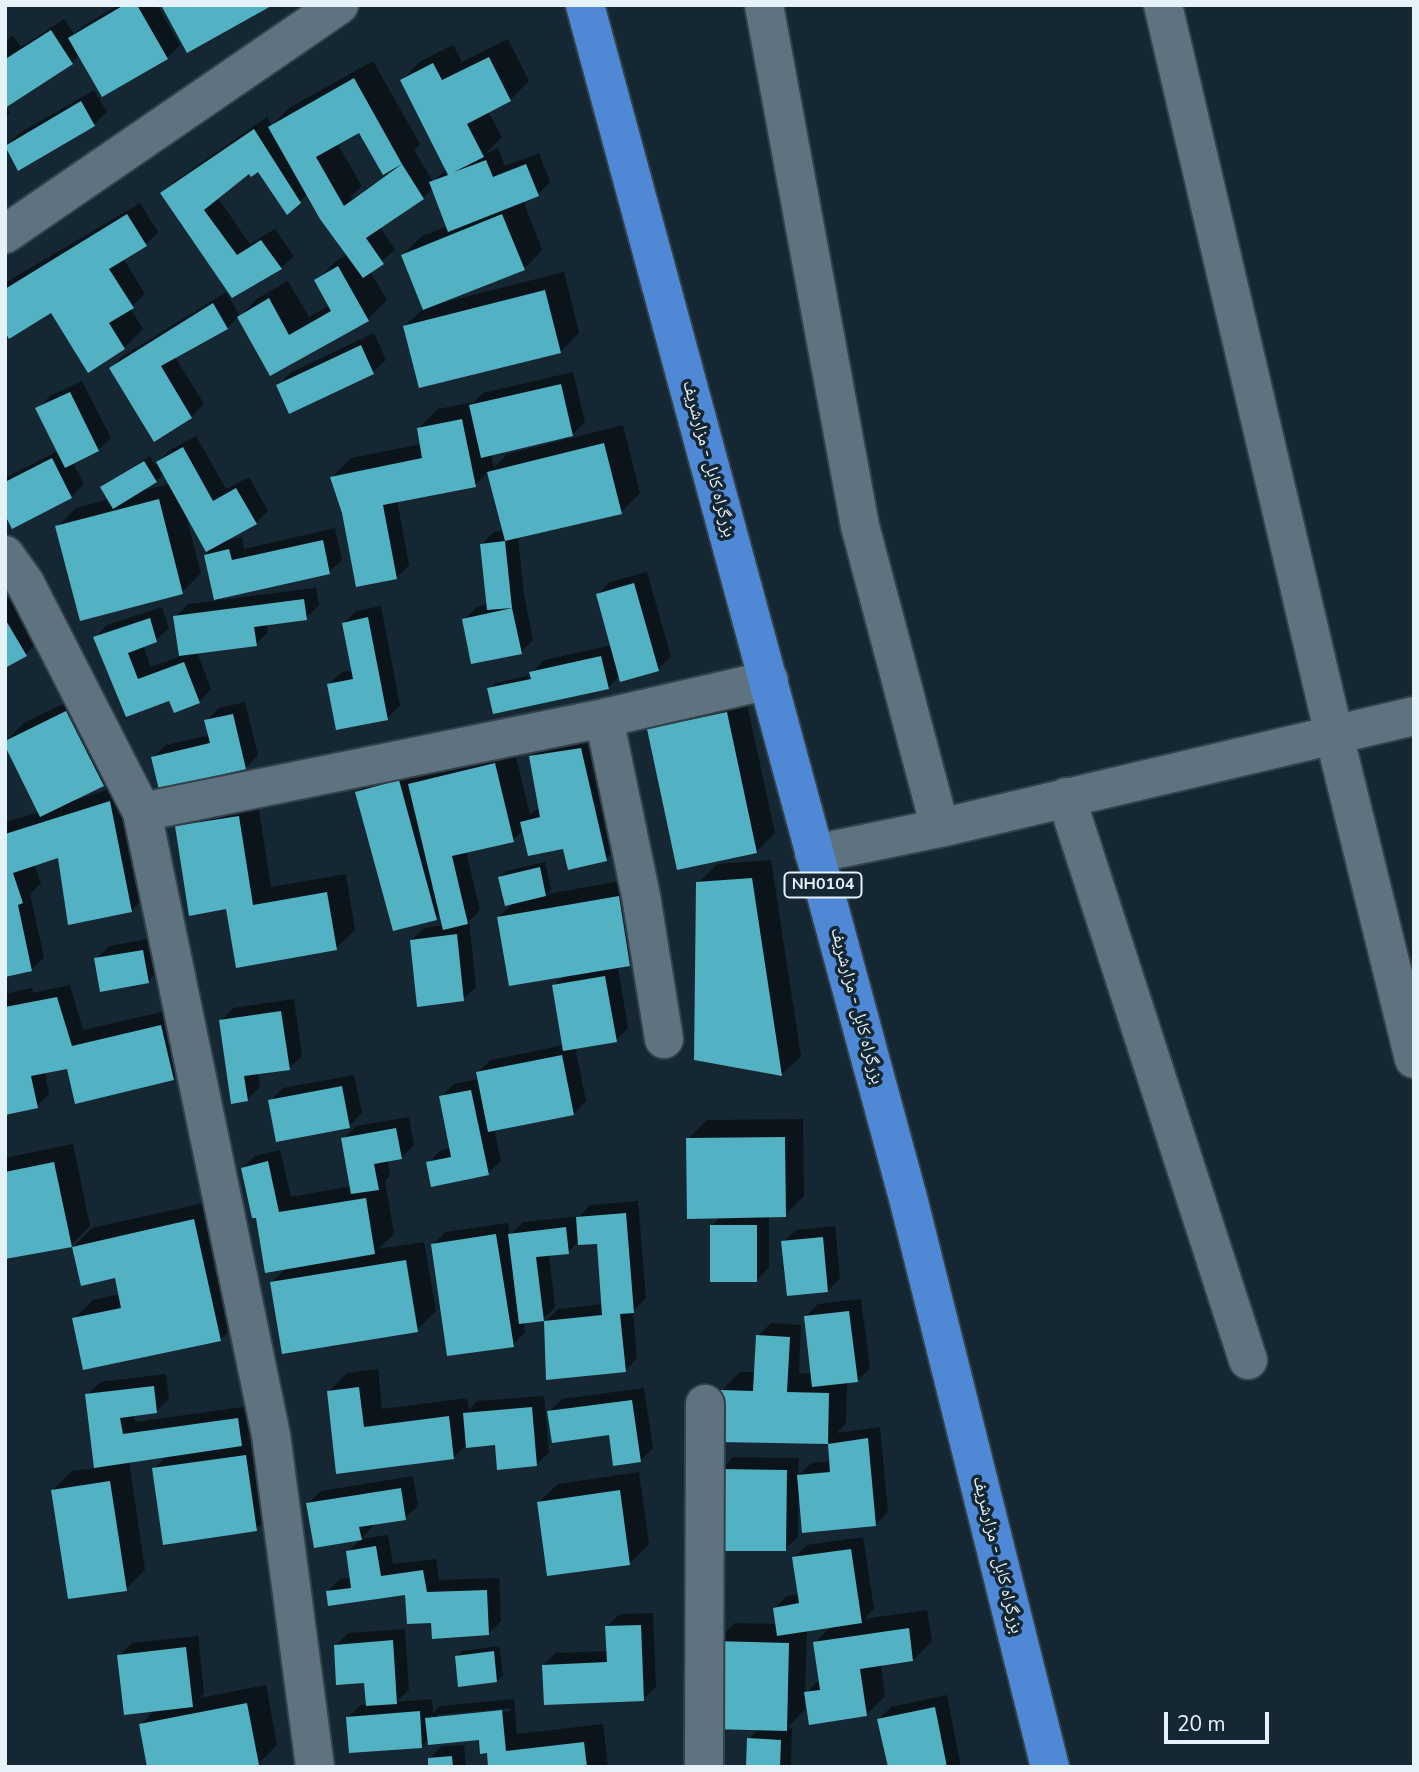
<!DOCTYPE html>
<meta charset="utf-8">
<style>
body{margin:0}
#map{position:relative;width:1419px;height:1772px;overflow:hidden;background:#142732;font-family:"Nunito Sans",sans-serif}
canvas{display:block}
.frame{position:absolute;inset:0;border:7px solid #e6f2f9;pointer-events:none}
.scale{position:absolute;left:1164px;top:1712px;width:105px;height:32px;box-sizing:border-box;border:4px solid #e6f2f9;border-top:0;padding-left:9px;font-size:21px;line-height:24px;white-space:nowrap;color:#e6f2f9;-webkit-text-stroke:5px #142732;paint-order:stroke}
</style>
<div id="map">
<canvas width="1419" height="1772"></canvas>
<div class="frame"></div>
<div class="scale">20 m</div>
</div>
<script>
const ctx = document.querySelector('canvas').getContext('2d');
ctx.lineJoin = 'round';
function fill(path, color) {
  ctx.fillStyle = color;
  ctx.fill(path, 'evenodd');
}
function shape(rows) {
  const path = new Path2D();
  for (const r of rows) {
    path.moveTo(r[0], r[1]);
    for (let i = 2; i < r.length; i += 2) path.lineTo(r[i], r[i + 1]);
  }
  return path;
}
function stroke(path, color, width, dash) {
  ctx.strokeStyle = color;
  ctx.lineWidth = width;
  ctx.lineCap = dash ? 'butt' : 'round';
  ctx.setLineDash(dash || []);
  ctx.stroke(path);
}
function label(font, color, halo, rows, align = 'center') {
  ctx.font = font + ' "Nunito Sans","Noto Naskh Arabic",sans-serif';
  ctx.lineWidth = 7;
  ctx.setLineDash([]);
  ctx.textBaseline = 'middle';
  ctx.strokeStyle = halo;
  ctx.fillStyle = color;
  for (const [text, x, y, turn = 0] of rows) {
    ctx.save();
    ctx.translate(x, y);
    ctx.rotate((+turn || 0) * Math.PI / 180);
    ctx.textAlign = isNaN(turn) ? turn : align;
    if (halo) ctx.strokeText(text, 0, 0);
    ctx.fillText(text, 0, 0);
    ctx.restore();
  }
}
const shadow = shape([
 [118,5,157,5,180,45,167,58,103,95,80,54,72,62,5,106,5,41,13,36,21,47,64,19,74,34,83,26],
 [508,39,529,81,510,100,488,111,502,137,485,154,498,148,505,166,539,153,550,182,538,194,523,200,542,250,524,269,444,300,445,302,564,272,579,333,560,352,405,326,424,308,403,255,422,236,448,226,433,188,423,198,380,227,395,250,370,271,387,300,368,319,271,374,239,316,227,328,175,357,204,404,191,417,111,368,123,356,226,292,240,316,258,298,288,281,309,317,330,305,316,281,335,262,348,254,308,194,287,212,259,170,249,171,217,197,250,244,275,229,294,256,281,268,233,296,163,193,175,181,267,117,272,125,289,108,373,61,420,144,414,150,433,181,447,169,402,80,421,61,453,45,462,62],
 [360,130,386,175,352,199,350,197,362,186,337,143],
 [94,90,107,112,94,124,19,169,6,147,18,134],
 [5,106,10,113,5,117],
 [140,203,158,232,145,245,123,258,145,294,130,308,143,329,124,348,51,311,5,329,7,282],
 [374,333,386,360,373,372,290,412,278,386,290,373],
 [573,372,585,422,568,439,623,425,640,493,621,512,518,537,524,595,533,640,521,652,464,620,477,607,488,604,482,544,494,532,504,531,488,472,475,485,397,500,409,565,396,578,344,513,332,477,351,458,422,444,419,428,438,409,474,402,483,393],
 [564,437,564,440,507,454,494,468,491,454],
 [82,381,111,438,98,450,73,463,84,484,71,497,13,526,5,511,5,478,58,451,38,409,50,396],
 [196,436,226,489,249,477,268,511,256,523,225,541,242,537,244,549,335,528,342,560,329,572,219,597,220,600,316,588,319,605,306,618,267,623,268,632,256,644,197,652,211,689,199,702,170,699,127,715,95,638,107,625,162,607,169,628,156,640,143,646,151,667,181,656,175,617,188,604,216,601,205,555,208,552,186,516,201,573,182,592,57,527,76,508,109,499,102,487,108,482,150,456,155,465,170,450],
 [164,473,170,484,141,491,156,481],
 [647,572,671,657,658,669,620,675,608,688,489,689,495,683,532,675,531,673,544,660,612,645,598,594,610,582],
 [12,597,38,642,26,654,5,666,5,600],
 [381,606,400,706,387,718,329,684,342,672,353,670,344,623,356,611],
 [85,693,122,766,103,785,77,797,78,799,129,783,150,892,131,911,59,856,34,864,41,883,30,894,44,957,31,970,5,976,5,822,39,812,5,742,24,723],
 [745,695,775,833,756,852,649,730,668,711],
 [245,702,258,755,245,768,153,757,166,745,210,735,206,721,219,708],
 [593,736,619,847,606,859,565,846,524,829,513,840,466,851,480,910,469,921,476,987,463,999,411,940,424,928,444,925,441,914,436,918,357,792,376,774,513,745,530,814,540,808,531,757,544,744],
 [257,798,271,887,346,874,355,930,336,948,227,907,176,827,195,808],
 [771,860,801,1056,782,1074,696,1058,698,883,717,864],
 [545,862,551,889,547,894,637,878,649,946,630,965,618,967,628,1028,616,1040,575,1047,586,1101,574,1114,494,1129,501,1161,488,1173,428,1163,441,1150,451,1148,441,1097,454,1084,479,1079,478,1072,491,1060,564,1045,554,986,564,976,499,917,515,902,500,877,506,871],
 [155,938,161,969,148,981,96,959,109,946],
 [70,985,83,1030,179,1008,192,1060,173,1079,68,1065,45,1071,49,1094,37,1106,5,1113,5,994,32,988,33,993],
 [294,999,302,1056,289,1068,258,1073,260,1087,247,1100,221,1021,233,1008],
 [354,1075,362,1113,349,1126,270,1101,283,1088],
 [409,1117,414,1145,401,1158,388,1160,390,1175,385,1181,394,1234,378,1249,424,1242,436,1311,417,1330,272,1282,287,1268,258,1218,242,1168,255,1156,280,1150,291,1197,351,1186,343,1139,356,1126],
 [803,1119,804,1196,785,1215,769,1215,769,1267,757,1280,711,1226,721,1216,688,1139,707,1120],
 [73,1144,90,1226,71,1245,5,1258,5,1158],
 [213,1201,239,1321,220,1340,74,1319,93,1300,120,1294,116,1276,73,1247,92,1228],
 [638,1201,646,1298,633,1311,637,1358,625,1371,545,1322,558,1309,603,1304,598,1242,580,1240,568,1252,549,1254,555,1307,543,1319,524,1321,525,1332,513,1345,433,1245,445,1232,508,1223,510,1235,523,1222,580,1216,590,1205],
 [835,1226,840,1278,828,1291,783,1242,796,1230],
 [861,1299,870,1368,857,1381,847,1382,846,1423,837,1433,880,1427,888,1512,876,1524,798,1500,798,1537,785,1549,721,1470,733,1457,799,1458,798,1476,811,1463,831,1461,830,1442,720,1440,721,1391,740,1372,756,1372,758,1336,771,1323,801,1325,799,1373,812,1374,806,1316,818,1304],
 [378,1369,382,1409,467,1398,469,1410,477,1401,544,1396,549,1452,536,1465,497,1443,465,1446,453,1458,338,1472,328,1392,347,1373],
 [166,1374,169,1399,156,1411,134,1414,135,1422,250,1406,254,1432,247,1439,265,1437,275,1511,256,1529,154,1469,167,1456,129,1461,145,1570,126,1589,53,1490,72,1471,96,1468,87,1395,100,1382],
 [644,1388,653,1448,640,1461,610,1433,549,1412,562,1399],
 [639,1472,649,1544,630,1563,539,1502,558,1484],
 [413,1476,418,1506,405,1518,373,1523,373,1526,361,1539,388,1535,393,1564,436,1559,439,1580,499,1578,501,1621,489,1633,433,1621,406,1593,327,1592,340,1579,352,1578,348,1552,361,1539,308,1504,321,1491],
 [863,1537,874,1609,864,1619,927,1610,932,1641,913,1660,881,1665,885,1696,866,1715,805,1700,805,1710,788,1727,792,1728,791,1767,748,1767,749,1739,760,1728,716,1642,735,1623,777,1624,775,1608,787,1596,800,1594,794,1558,807,1545],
 [831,1626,815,1643,820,1679,805,1694,807,1630],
 [653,1613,656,1687,643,1699,543,1665,556,1653,608,1651,607,1626,620,1614],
 [405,1629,409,1690,396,1702,432,1699,433,1713,440,1706,514,1699,517,1734,603,1724,608,1767,490,1767,488,1751,481,1738,429,1739,422,1746,348,1717,361,1705,368,1704,366,1681,335,1646,348,1633],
 [510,1708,511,1711,438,1718,438,1715],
 [198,1636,204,1693,200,1698,266,1685,277,1745,258,1764,241,1767,149,1767,141,1724,155,1710,119,1656,132,1643],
 [499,1646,503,1675,497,1681,457,1657,462,1651],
 [947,1695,961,1767,872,1767,889,1765,879,1719,891,1707],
 [464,1745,466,1767,430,1767,429,1759,442,1746]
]);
const building = shape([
 [124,5,137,5,168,59,102,97,68,38],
 [161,5,273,5,187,53],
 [51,30,73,64,5,108,5,55,7,58],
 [489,57,511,101,467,124,484,157,454,172,486,160,493,177,526,164,539,196,448,232,429,182,448,175,400,80,433,63,442,80],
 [354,78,402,164,383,175,359,133,316,157,344,206,402,164,424,199,366,238,384,264,363,278,320,219,268,127],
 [81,101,95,126,18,171,5,146],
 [254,129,301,203,287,215,258,172,251,177,249,174,204,210,237,255,261,240,282,269,232,298,160,193],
 [127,214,147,246,109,269,134,308,109,323,125,349,88,373,51,313,9,339,5,332,5,289],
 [502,214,525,270,423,310,401,255],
 [338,266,369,321,270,376,237,317,269,298,289,335,331,311,314,280],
 [545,290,561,353,419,388,403,326],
 [213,303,228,329,161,366,192,418,154,442,109,368],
 [361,345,374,374,289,414,276,385],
 [561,384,573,436,481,458,469,405],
 [70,392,99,451,65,468,35,408],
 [462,419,476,487,383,505,397,579,356,587,342,513,330,477,422,458,417,428],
 [604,443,622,514,505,541,487,472],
 [183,447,213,501,236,488,257,524,206,552,156,462],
 [52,458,72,498,12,529,5,515,5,482],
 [144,461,157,482,113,509,100,487],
 [159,499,183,594,80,621,55,526],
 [323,540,330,574,214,600,204,555,229,549,232,560],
 [505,541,512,608,487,610,480,544],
 [634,583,659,671,620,682,596,594],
 [304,599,307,620,254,627,257,646,179,656,173,616],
 [512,608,522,654,471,664,462,619],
 [368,617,388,720,336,730,327,684,353,679,342,623],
 [150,618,157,642,128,653,138,679,184,662,200,703,174,713,169,701,126,717,93,637],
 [5,619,27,656,5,668],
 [601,656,609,689,493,714,487,688,531,679,529,672],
 [66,711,104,786,40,817,5,746,5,741],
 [727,712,757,853,677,870,647,729],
 [233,714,246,769,159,790,151,757,210,743,204,720],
 [581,748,607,861,568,870,563,849,528,856,520,822,540,817,529,756],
 [495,763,514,842,452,856,468,924,443,930,408,784],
 [399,780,437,920,393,931,355,792],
 [110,801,132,912,68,925,58,858,13,873,23,903,18,905,32,971,5,977,5,834],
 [239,816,253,905,327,892,337,950,236,968,226,909,189,916,175,826],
 [540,867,546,896,505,906,498,877],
 [752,878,782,1076,694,1060,696,882],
 [619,896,630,966,509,986,497,917],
 [457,934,464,1001,417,1007,410,940],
 [143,950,149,983,100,992,94,958],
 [605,976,617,1042,563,1051,552,985],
 [57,997,72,1046,161,1025,174,1080,75,1104,67,1069,31,1076,38,1108,5,1115,5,1007],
 [281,1011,290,1070,244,1076,248,1101,231,1104,219,1020],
 [562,1055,574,1115,488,1132,476,1072],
 [342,1086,350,1128,276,1142,268,1100],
 [471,1090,489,1175,431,1187,426,1162,451,1157,439,1096],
 [396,1128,402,1159,374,1164,379,1190,351,1194,341,1138],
 [785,1137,786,1217,687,1219,686,1138],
 [268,1161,279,1212,366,1198,375,1254,265,1273,256,1218,252,1218,241,1168],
 [54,1162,72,1247,194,1219,221,1341,83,1370,72,1318,121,1308,115,1278,81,1286,72,1247,5,1259,5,1172],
 [626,1213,634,1313,620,1314,626,1372,546,1380,544,1321,602,1315,597,1244,578,1245,576,1217],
 [710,1225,757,1225,757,1282,710,1282],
 [566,1227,569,1254,536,1257,544,1321,519,1324,508,1234],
 [496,1234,514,1347,447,1356,431,1244],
 [823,1237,828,1292,787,1296,781,1241],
 [406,1260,418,1332,282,1354,270,1282],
 [849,1311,858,1382,812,1387,804,1316],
 [756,1335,790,1337,787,1392,829,1393,828,1444,718,1442,720,1390,753,1391],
 [154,1386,157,1413,120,1418,123,1434,238,1418,242,1446,94,1468,85,1394],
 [359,1387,364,1427,449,1416,454,1459,336,1474,327,1391],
 [632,1400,641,1462,613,1466,609,1435,552,1443,547,1411],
 [532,1407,537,1466,497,1470,495,1445,466,1448,463,1413],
 [868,1438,876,1526,802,1533,797,1475,830,1472,828,1444],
 [246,1455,257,1531,163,1545,152,1468],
 [719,1469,787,1470,786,1551,719,1551],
 [110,1481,127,1591,68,1599,51,1490],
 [401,1488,406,1520,359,1527,362,1540,314,1548,306,1503],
 [620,1490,630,1565,547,1576,537,1502],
 [376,1546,381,1576,423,1570,427,1592,487,1590,489,1635,432,1639,431,1623,407,1624,405,1595,328,1606,326,1591,351,1588,346,1551],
 [851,1549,862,1623,777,1636,773,1608,799,1603,792,1557],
 [641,1625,644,1701,544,1705,542,1665,607,1662,605,1626],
 [909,1628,913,1661,860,1669,867,1716,809,1725,804,1692,820,1690,813,1642],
 [393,1640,397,1704,366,1706,364,1683,336,1685,334,1645],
 [714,1641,789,1643,787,1731,712,1729],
 [186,1647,193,1707,124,1715,117,1655],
 [494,1651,497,1682,458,1687,455,1656],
 [247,1703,259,1765,147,1767,139,1724],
 [935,1707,947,1767,888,1767,877,1719],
 [502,1710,506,1751,584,1742,587,1767,488,1767,487,1753,480,1754,479,1740,428,1745,425,1718],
 [420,1711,422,1748,349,1753,346,1717],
 [747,1738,781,1740,780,1767,746,1767],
 [452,1756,453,1767,428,1767,428,1758]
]);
const minor = shape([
 [764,5,860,526,940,828],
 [1163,5,1334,735,1414,1059],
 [5,234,339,5],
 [5,555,25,583,142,812,271,1435,315,1767],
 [604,718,641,896,664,1039],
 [1066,797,1248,1360],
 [142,812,604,718,769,680],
 [814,854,940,828,1414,716],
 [704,1767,705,1404]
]);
const highway = shape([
 [585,5,908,1198,1050,1767]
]);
const shields = [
 [823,885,77]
];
const shieldNames = [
 ["NH0104",823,885]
];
const streetNames = [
 ["بزرگراه کابل - مزارشریف",708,459,75],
 ["بزرگراه کابل - مزارشریف",856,1006,75],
 ["بزرگراه کابل - مزارشریف",997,1555,76]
];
fill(shadow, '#0007');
fill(building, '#52b1c2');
stroke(minor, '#33424a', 42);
stroke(highway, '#33424a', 42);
stroke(minor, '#5e737f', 38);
stroke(highway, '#4f89d6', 38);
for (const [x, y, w] of shields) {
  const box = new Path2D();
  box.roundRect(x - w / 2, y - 12.5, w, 25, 5);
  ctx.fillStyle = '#142732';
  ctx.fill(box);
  stroke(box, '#e6f2f9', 2);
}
label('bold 16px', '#e6f2f9', null, shieldNames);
label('18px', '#e6f2f9', '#142732', streetNames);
</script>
